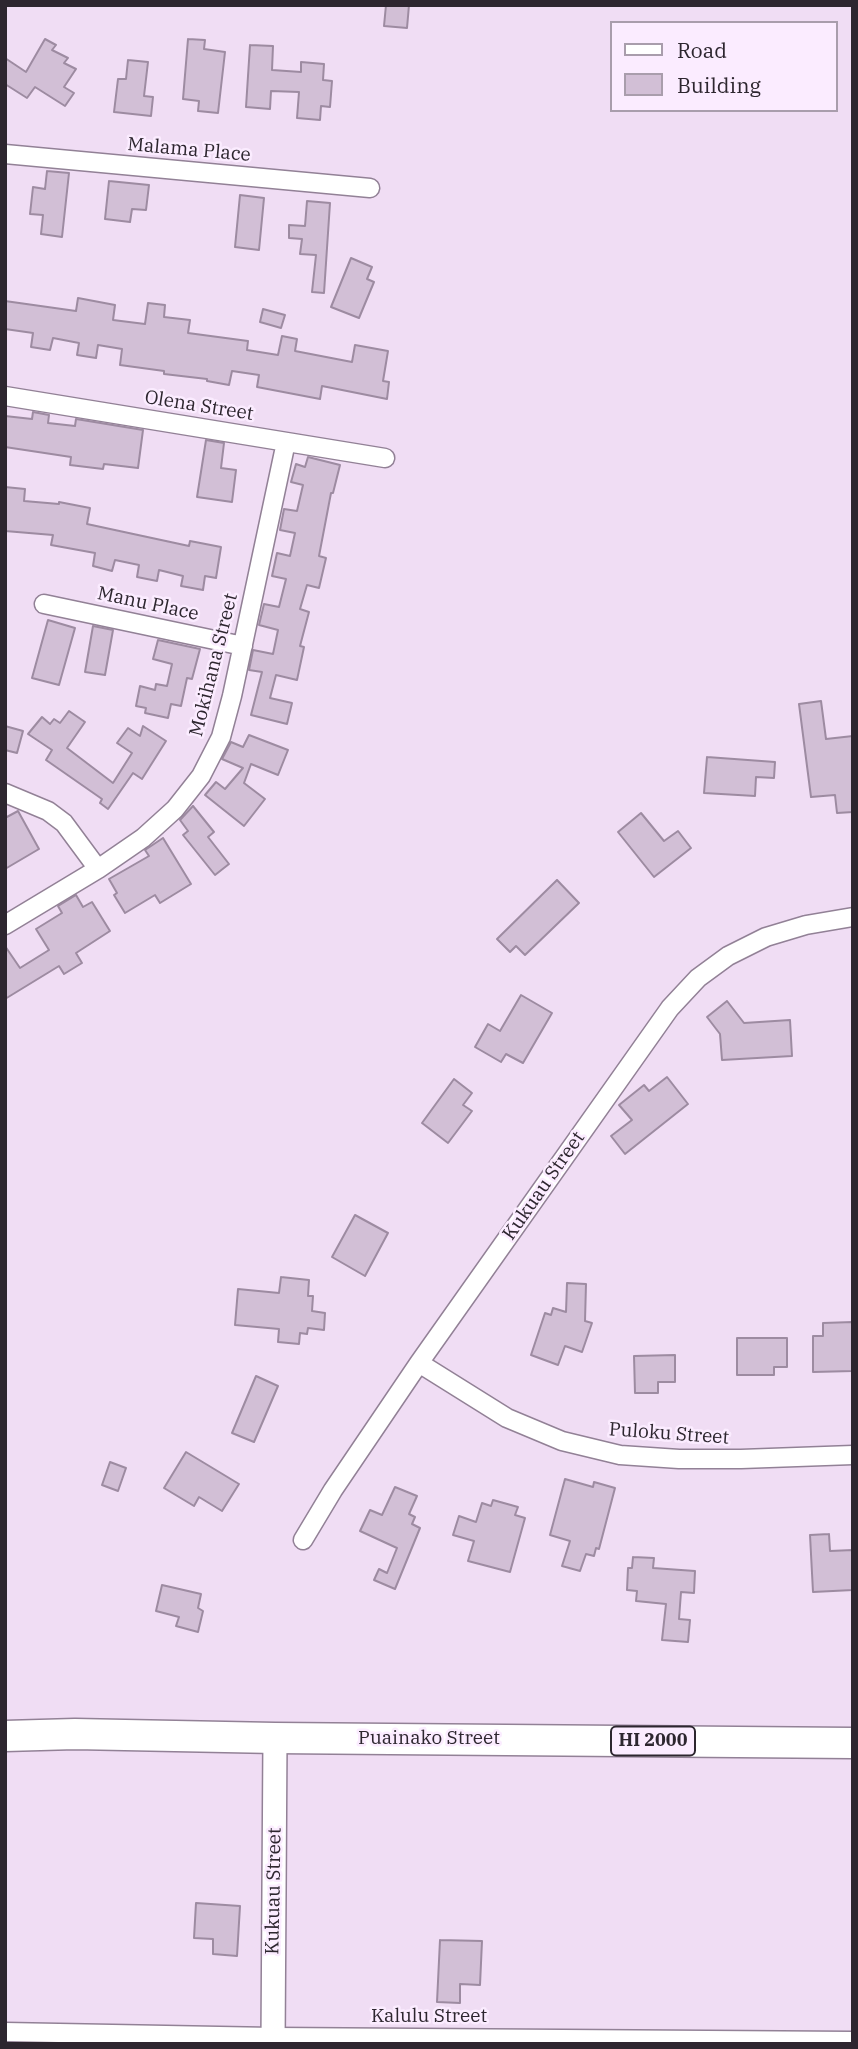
<!DOCTYPE html>
<style>
body{margin:0}
#map{position:relative;width:858px;height:2049px;overflow:hidden;background:#f0ddf4;font-family:"IBM Plex Serif",serif}
canvas{display:block}
.frame{position:absolute;inset:0;border:7px solid #2d262f;pointer-events:none}
.legend{position:absolute;left:610px;top:21px;width:228px;height:91px;box-sizing:border-box;background:#fbecff;border:2px solid #a99dac;margin:0;padding:9px 12px;list-style:none;font-size:21px;color:#2d262f}
.legend li{display:flex;align-items:center;gap:14px;height:35px}
.legend b{width:35px;border:2px solid #a99dac}
</style>
<div id="map">
<canvas width="858" height="2049"></canvas>
<div class="frame"></div>
<ul class="legend">
<li><b style="height:9px;background:#fff"></b>Road</li>
<li><b style="height:19px;background:#d2bfd6"></b>Building</li>
</ul>
</div>
<script>
const ctx = document.querySelector('canvas').getContext('2d');
ctx.lineJoin = 'round';
function fill(path, color) {
  ctx.fillStyle = color;
  ctx.fill(path, 'evenodd');
}
function shape(rows) {
  const path = new Path2D();
  for (const r of rows) {
    path.moveTo(r[0], r[1]);
    for (let i = 2; i < r.length; i += 2) path.lineTo(r[i], r[i + 1]);
  }
  return path;
}
function stroke(path, color, width, dash) {
  ctx.strokeStyle = color;
  ctx.lineWidth = width;
  ctx.lineCap = dash ? 'butt' : 'round';
  ctx.setLineDash(dash || []);
  ctx.stroke(path);
}
function label(font, color, halo, rows, align = 'center') {
  ctx.font = font + ' "IBM Plex Serif",serif';
  ctx.lineWidth = 5;
  ctx.setLineDash([]);
  ctx.textBaseline = 'middle';
  ctx.strokeStyle = halo;
  ctx.fillStyle = color;
  for (const [text, x, y, turn = 0] of rows) {
    ctx.save();
    ctx.translate(x, y);
    ctx.rotate((+turn || 0) * Math.PI / 180);
    ctx.textAlign = isNaN(turn) ? turn : align;
    if (halo) ctx.strokeText(text, 0, 0);
    ctx.fillText(text, 0, 0);
    ctx.restore();
  }
}
const building = shape([
 [386,5,409,5,407,28,384,26,386,5],
 [45,39,56,45,52,50,68,58,64,63,76,69,64,87,74,93,65,106,35,87,27,98,5,84,5,58,26,72,45,39],
 [188,39,205,40,204,49,225,52,218,113,198,111,199,101,183,99,188,39],
 [250,45,273,46,272,70,301,72,301,62,324,64,323,80,332,81,330,107,321,106,320,120,297,118,299,92,271,91,270,109,246,107,250,45],
 [128,60,148,62,144,96,153,97,151,116,114,112,118,79,126,79,128,60],
 [47,171,69,173,62,237,41,234,43,215,30,214,33,187,45,189,47,171],
 [109,181,149,185,146,210,132,209,130,222,105,219,109,181],
 [240,195,264,198,259,250,235,247,240,195],
 [307,201,330,203,324,293,312,292,316,255,300,254,302,239,289,238,289,225,305,226,307,201],
 [351,258,372,267,367,279,374,282,359,318,331,307,351,258],
 [78,298,115,305,113,320,145,324,148,303,165,305,164,317,190,320,188,333,248,341,247,350,278,355,282,336,297,339,295,351,352,362,355,345,388,351,383,381,389,382,387,399,322,386,320,399,257,387,259,375,232,371,229,385,207,381,207,379,164,374,164,371,120,365,122,349,98,345,96,358,77,355,79,343,53,338,50,350,31,347,33,333,5,329,5,301,76,311,78,298],
 [263,309,285,315,281,328,260,322,263,309],
 [33,412,49,415,48,423,75,426,76,419,143,430,138,468,104,464,103,469,70,465,71,457,5,447,5,416,32,419,33,412],
 [206,440,224,443,221,468,236,470,232,502,197,497,206,440],
 [308,457,340,465,333,493,331,493,319,556,326,558,319,588,307,585,300,609,309,612,300,646,304,647,297,680,276,675,270,698,292,703,287,724,251,715,262,672,249,670,253,650,273,654,278,630,259,625,264,604,279,607,286,579,272,576,277,553,290,556,295,533,280,530,284,509,297,511,303,485,291,482,296,464,305,467,308,457],
 [5,487,25,489,24,501,59,504,59,502,90,508,87,524,189,546,190,541,221,547,216,578,205,576,203,590,181,586,183,576,159,570,157,581,137,577,139,565,115,560,112,571,93,566,95,553,51,545,53,535,5,531,5,487],
 [48,620,75,628,59,685,32,678,48,620],
 [93,626,113,630,105,675,85,672,93,626],
 [158,640,200,649,192,679,187,678,181,706,171,704,168,718,145,713,146,708,136,706,140,686,155,690,156,684,167,686,172,664,153,659,158,640],
 [821,701,826,739,853,736,853,812,837,813,835,795,811,797,799,704,821,701],
 [69,711,85,722,67,748,113,783,132,753,117,743,128,728,140,736,143,726,166,741,142,779,133,773,108,809,100,803,102,799,46,760,52,750,28,734,42,717,50,724,54,719,60,723,69,711],
 [5,726,23,731,17,753,5,750,5,726],
 [249,735,288,750,278,775,251,764,244,783,265,799,244,826,205,795,216,782,225,789,243,768,222,759,231,742,243,747,249,735],
 [707,757,775,762,774,778,756,777,755,796,704,793,707,757],
 [193,806,214,832,208,837,229,864,215,875,183,835,188,831,180,820,193,806],
 [18,811,39,849,5,869,5,818,18,811],
 [641,813,664,841,678,831,691,848,654,877,618,832,641,813],
 [163,838,191,884,160,903,155,895,125,913,114,895,117,893,109,879,149,856,145,850,163,838],
 [557,880,579,903,525,955,516,946,510,952,497,939,557,880],
 [76,895,83,907,92,902,110,931,76,953,82,963,64,974,59,966,5,999,5,946,20,968,49,950,36,929,62,913,58,906,76,895],
 [521,995,552,1013,523,1063,506,1054,501,1062,475,1047,488,1024,500,1031,521,995],
 [727,1001,744,1023,790,1020,792,1056,722,1060,720,1034,707,1017,727,1001],
 [667,1077,688,1104,625,1154,611,1136,632,1120,619,1105,644,1085,649,1091,667,1077],
 [454,1079,472,1093,463,1105,472,1111,448,1143,422,1123,454,1079],
 [355,1215,388,1233,365,1276,332,1257,355,1215],
 [281,1277,309,1280,308,1296,313,1296,312,1311,325,1313,324,1330,308,1328,307,1334,300,1333,299,1344,278,1342,279,1329,235,1325,238,1289,279,1293,281,1277],
 [567,1283,586,1284,585,1321,592,1323,582,1352,565,1346,558,1365,531,1355,545,1313,551,1315,553,1308,566,1312,567,1283],
 [853,1322,853,1371,813,1372,813,1336,823,1336,823,1323,853,1322],
 [737,1338,787,1338,787,1367,774,1367,774,1375,737,1375,737,1338],
 [675,1355,675,1382,658,1382,658,1393,635,1393,634,1356,675,1355],
 [256,1376,278,1386,254,1442,232,1433,256,1376],
 [186,1452,239,1484,222,1511,199,1497,194,1506,164,1488,186,1452],
 [110,1462,126,1468,118,1491,102,1485,110,1462],
 [565,1479,593,1487,594,1482,615,1488,599,1549,596,1548,594,1556,586,1554,580,1571,562,1566,570,1541,550,1535,565,1479],
 [395,1487,417,1496,409,1514,415,1517,412,1524,420,1528,395,1589,374,1580,379,1569,387,1573,397,1548,360,1531,370,1510,382,1515,395,1487],
 [493,1500,518,1507,515,1515,525,1518,510,1572,468,1561,474,1541,453,1535,459,1516,476,1522,482,1503,491,1506,493,1500],
 [829,1534,830,1551,853,1550,853,1590,813,1592,810,1535,829,1534],
 [633,1557,654,1558,653,1568,695,1571,694,1593,681,1592,679,1619,690,1620,688,1642,662,1640,666,1604,636,1601,637,1591,627,1590,628,1568,632,1568,633,1557],
 [162,1585,201,1594,198,1608,203,1611,198,1632,176,1626,179,1617,156,1611,162,1585],
 [196,1903,240,1906,237,1956,213,1954,213,1939,194,1938,196,1903],
 [440,1940,482,1941,480,1985,460,1984,460,2003,437,2002,440,1940]
]);
const minor = shape([
 [5,154,370,188],
 [5,396,385,458],
 [44,604,243,646],
 [5,793,48,811,64,823,98,869],
 [5,925,98,869,143,838,175,809,201,776,221,737,232,696,286,442],
 [419,1363,507,1418,562,1441,620,1455,679,1459,741,1459,853,1455],
 [303,1540,333,1490,419,1363,670,1008,698,978,728,956,766,937,806,925,853,917],
 [5,2032,273,2037,853,2041]
]);
const tertiary = shape([
 [273,2044,275,1738]
]);
const trunk = shape([
 [5,1736,75,1734,275,1738,853,1743]
]);
const shields = [
 [653,1741,84]
];
const shieldNames = [
 ["HI 2000",653,1741]
];
const streetNames = [
 ["Malama Place",189,150,5],
 ["Olena Street",199,406,9],
 ["Manu Place",148,604,12],
 ["Mokihana Street",214,665,-76],
 ["Kukuau Street",544,1186,-55],
 ["Puloku Street",669,1434,4],
 ["Puainako Street",429,1739],
 ["Kukuau Street",274,1891,-89],
 ["Kalulu Street",429,2017]
];
fill(building, '#d2bfd6');
stroke(building, '#9d8ba1', 2);
stroke(minor, '#928196', 21);
stroke(tertiary, '#928196', 26);
stroke(trunk, '#928196', 33);
stroke(minor, '#fff', 18);
stroke(tertiary, '#fff', 23);
stroke(trunk, '#fff', 30);
for (const [x, y, w] of shields) {
  const box = new Path2D();
  box.roundRect(x - w / 2, y - 14.5, w, 29, 5);
  ctx.fillStyle = '#fbecff';
  ctx.fill(box);
  stroke(box, '#2d262f', 2);
}
label('bold 18px', '#2d262f', null, shieldNames);
label('19px', '#2d262f', '#fbecff', streetNames);
</script>
